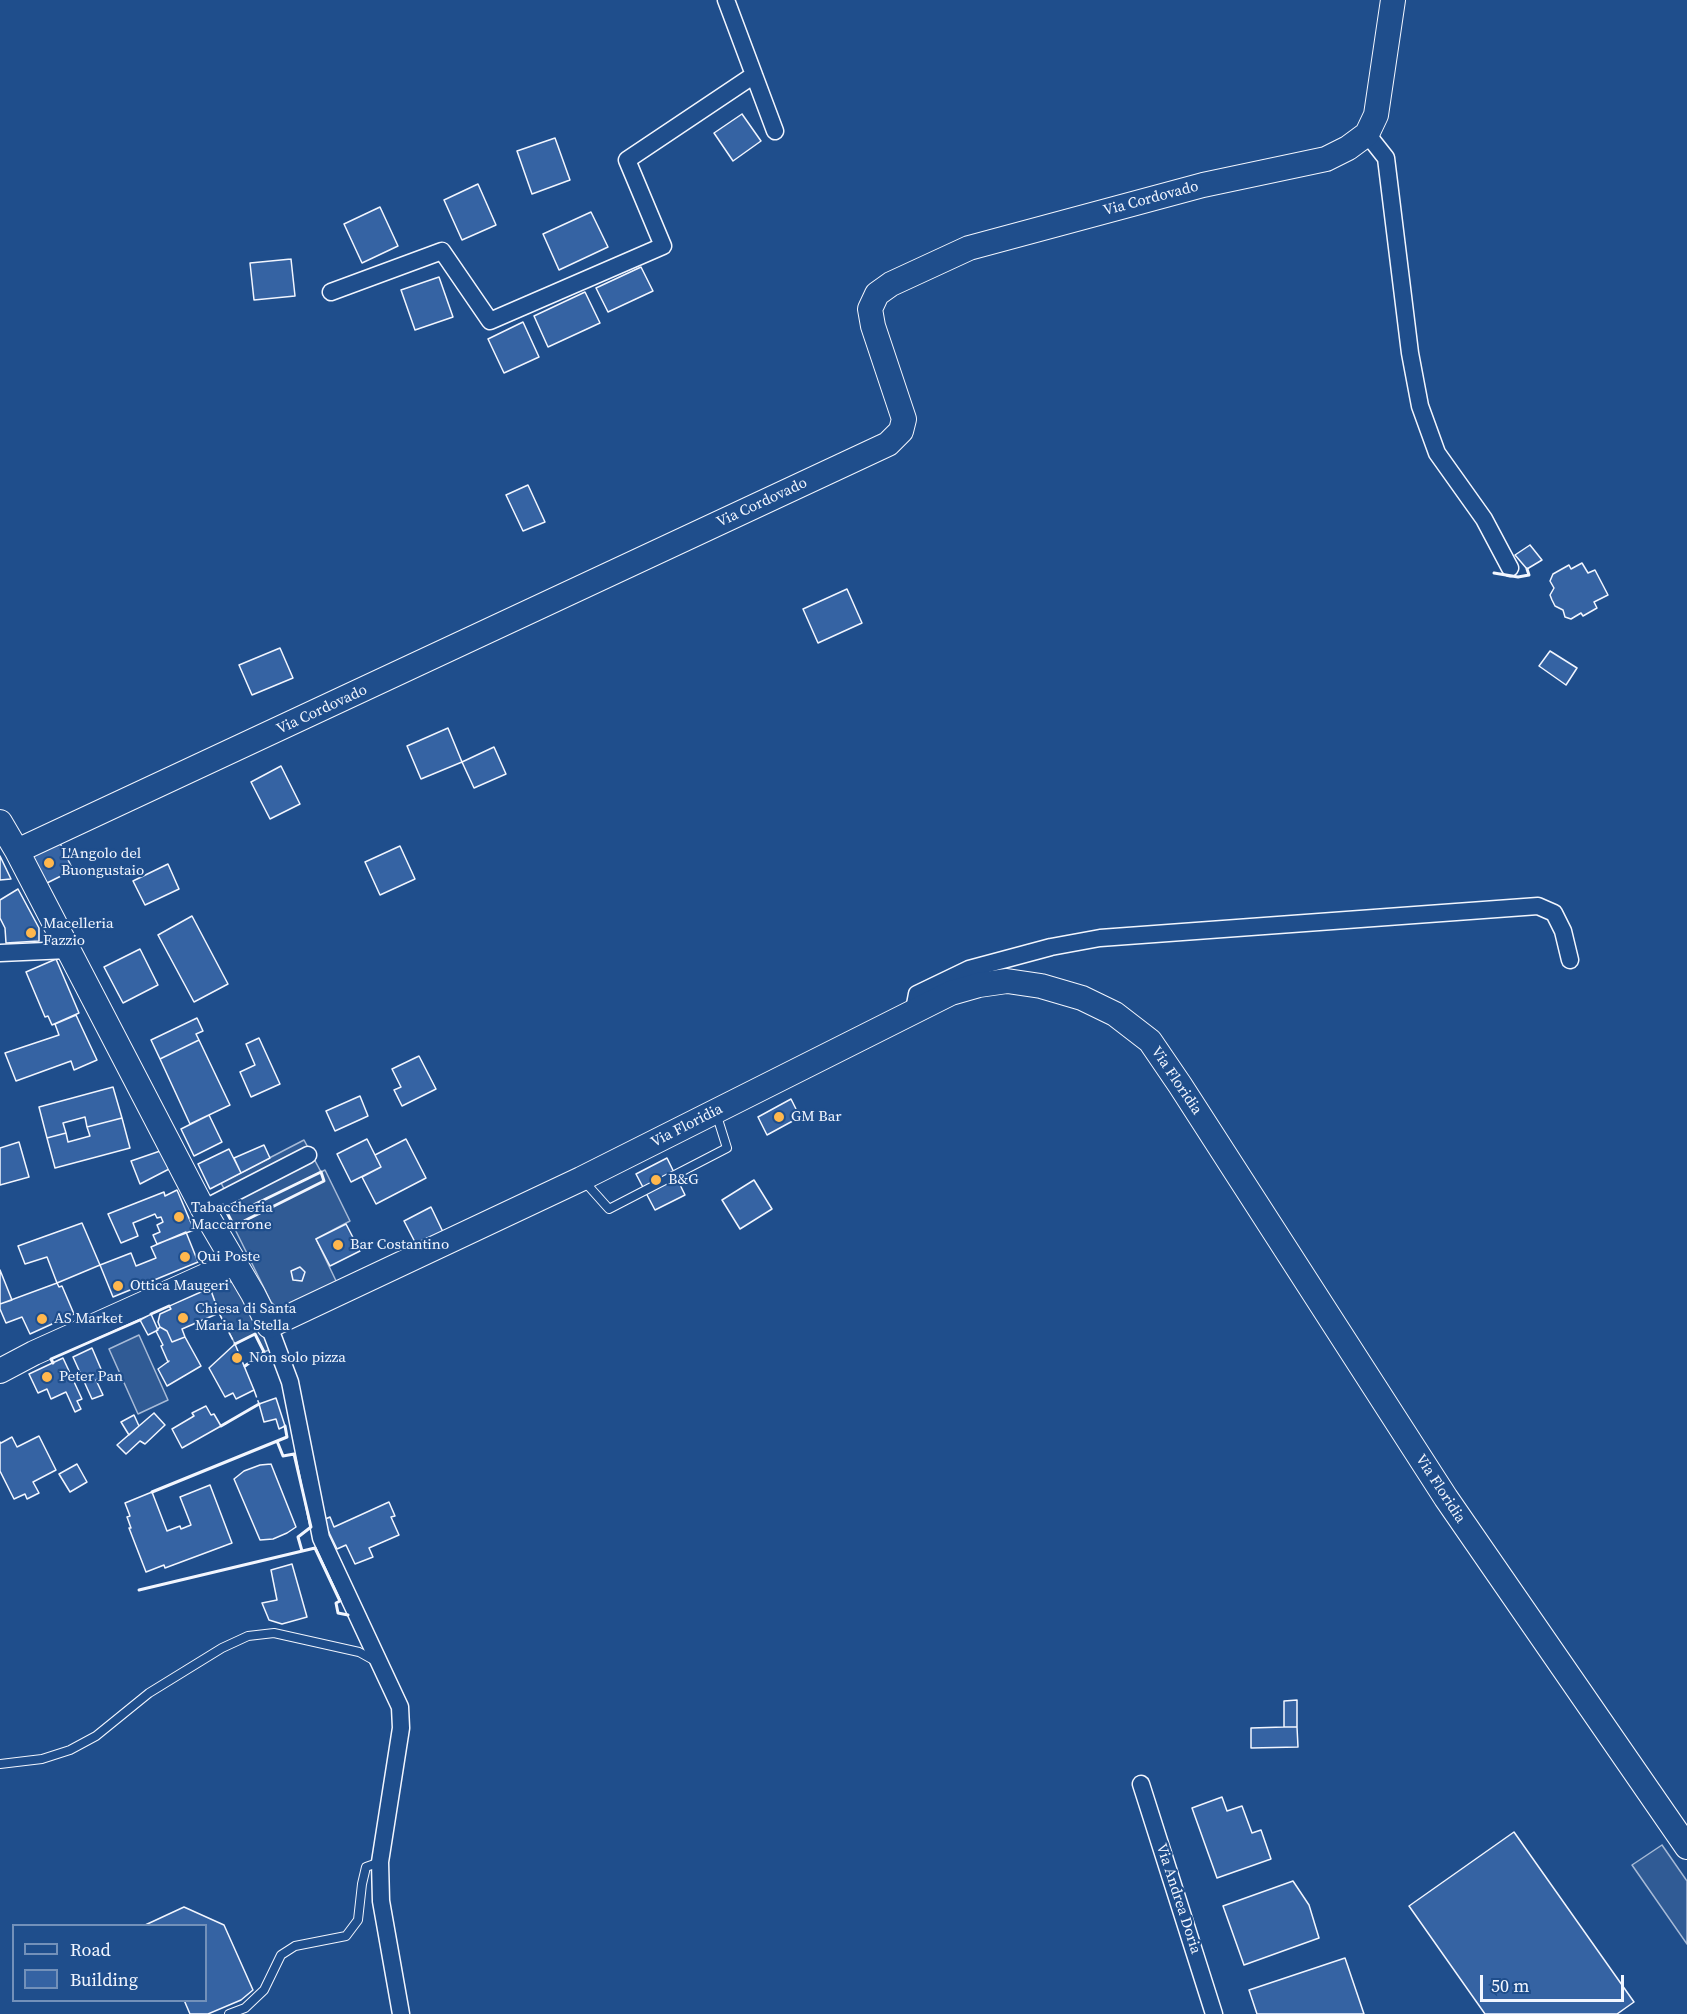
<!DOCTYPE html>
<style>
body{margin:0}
#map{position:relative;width:1687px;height:2014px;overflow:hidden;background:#1f4e8c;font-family:"Source Serif 4",serif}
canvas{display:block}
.legend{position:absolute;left:12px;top:1924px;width:195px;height:78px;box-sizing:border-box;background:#1f4e8c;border:2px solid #7391ba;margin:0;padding:8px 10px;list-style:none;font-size:18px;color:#f2f6ff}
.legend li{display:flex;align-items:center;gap:12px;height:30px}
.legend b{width:30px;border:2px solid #7391ba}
.scale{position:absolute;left:1480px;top:1975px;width:144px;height:27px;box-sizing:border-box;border:3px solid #f2f6ff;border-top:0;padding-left:8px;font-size:18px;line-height:21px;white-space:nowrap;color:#f2f6ff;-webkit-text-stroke:4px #1f4e8c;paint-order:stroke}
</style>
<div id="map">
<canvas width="1687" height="2014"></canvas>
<ul class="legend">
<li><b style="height:8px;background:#1f4e8c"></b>Road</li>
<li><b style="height:16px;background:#3563a3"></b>Building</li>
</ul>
<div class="scale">50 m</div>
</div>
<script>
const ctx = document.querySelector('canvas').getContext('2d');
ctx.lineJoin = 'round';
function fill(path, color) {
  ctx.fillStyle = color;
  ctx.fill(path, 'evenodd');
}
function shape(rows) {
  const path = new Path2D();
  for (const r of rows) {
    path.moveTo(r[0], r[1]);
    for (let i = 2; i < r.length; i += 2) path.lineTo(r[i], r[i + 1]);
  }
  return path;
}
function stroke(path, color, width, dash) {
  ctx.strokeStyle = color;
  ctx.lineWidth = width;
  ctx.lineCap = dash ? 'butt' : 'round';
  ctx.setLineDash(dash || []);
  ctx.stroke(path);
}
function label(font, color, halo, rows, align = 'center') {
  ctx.font = font + ' "Source Serif 4",serif';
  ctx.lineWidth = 4.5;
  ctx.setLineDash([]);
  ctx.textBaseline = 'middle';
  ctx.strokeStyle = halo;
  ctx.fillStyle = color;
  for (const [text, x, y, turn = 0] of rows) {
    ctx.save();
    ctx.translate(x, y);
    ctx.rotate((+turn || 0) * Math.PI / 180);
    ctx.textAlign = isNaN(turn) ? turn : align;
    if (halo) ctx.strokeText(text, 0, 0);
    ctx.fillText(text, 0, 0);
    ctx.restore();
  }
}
const built = shape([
 [304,1140,321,1172,325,1170,350,1221,316,1239,338,1285,281,1308,275,1306,271,1302,223,1205,228,1196,221,1183,304,1140],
 [223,1279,236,1284,240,1288,271,1349,264,1352,255,1334,235,1344,219,1313,208,1284,223,1279],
 [139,1335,168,1400,138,1414,109,1349,139,1335],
 [1662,1845,1687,1881,1687,1944,1632,1865,1662,1845]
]);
const building = shape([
 [742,114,761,141,733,161,714,133,742,114],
 [555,138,570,180,532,194,517,151,555,138],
 [478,184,496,225,462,240,444,200,478,184],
 [380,207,398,246,362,263,344,224,380,207],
 [591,212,608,247,559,270,543,234,591,212],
 [291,259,295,296,254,300,250,263,291,259],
 [641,267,653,291,608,312,596,288,641,267],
 [439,277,453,317,415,330,401,290,439,277],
 [585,292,600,323,548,347,534,316,585,292],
 [523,322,539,357,504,373,488,339,523,322],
 [528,485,545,522,523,531,506,495,528,485],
 [1530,545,1542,560,1527,569,1515,555,1530,545],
 [1582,563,1588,573,1595,570,1608,595,1594,602,1597,608,1583,616,1581,613,1571,619,1565,617,1563,610,1555,606,1552,600,1550,595,1554,588,1550,581,1553,574,1569,565,1571,569,1582,563],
 [847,589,862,623,818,643,803,609,847,589],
 [280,648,293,678,252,695,239,665,280,648],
 [1550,651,1577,668,1566,685,1539,666,1550,651],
 [448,728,462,762,421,779,407,746,448,728],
 [494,747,506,774,474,788,462,762,494,747],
 [281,766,300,804,270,819,251,782,281,766],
 [60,843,73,870,45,884,31,856,60,843],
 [400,846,415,879,380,895,365,862,400,846],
 [0,856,11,879,0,880,0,856],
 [168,864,179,889,145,905,133,881,168,864],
 [18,889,39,928,39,941,6,943,5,928,0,918,0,900,18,889],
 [192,916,228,984,194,1002,158,935,192,916],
 [140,949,158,985,123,1003,104,967,140,949],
 [56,959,79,1013,52,1025,48,1016,45,1017,26,972,56,959],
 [76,1015,97,1060,74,1070,71,1061,16,1081,5,1053,59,1035,55,1024,76,1015],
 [197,1018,203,1031,196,1034,199,1040,160,1059,151,1040,197,1018],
 [259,1038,280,1084,251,1097,240,1072,255,1065,246,1044,259,1038],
 [199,1040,230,1105,190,1124,160,1059,199,1040],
 [419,1056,436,1089,402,1106,394,1090,401,1087,392,1069,419,1056],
 [113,1087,122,1118,87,1127,85,1117,63,1123,66,1133,47,1138,39,1107,113,1087],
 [360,1096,368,1116,335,1131,326,1111,360,1096],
 [791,1099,800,1117,767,1135,758,1117,791,1099],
 [209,1115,222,1142,194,1156,181,1129,209,1115],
 [122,1118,130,1148,55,1168,47,1138,66,1133,68,1142,90,1136,87,1127,122,1118],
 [367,1139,381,1167,351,1182,337,1154,367,1139],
 [406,1139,426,1178,376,1204,362,1177,381,1167,375,1155,406,1139],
 [19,1142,29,1177,0,1185,0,1148,19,1142],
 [264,1145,270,1158,241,1173,234,1158,264,1145],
 [229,1149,241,1173,210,1189,198,1164,229,1149],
 [163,1150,171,1168,140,1184,131,1161,163,1150],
 [667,1158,685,1195,655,1210,636,1174,667,1158],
 [754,1180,772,1209,740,1229,722,1200,754,1180],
 [177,1190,194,1230,157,1244,153,1235,160,1232,157,1225,163,1222,161,1217,157,1218,155,1214,133,1223,138,1236,121,1243,108,1214,164,1192,165,1196,177,1190],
 [431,1207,443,1232,417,1246,404,1221,431,1207],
 [82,1223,100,1265,57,1283,47,1257,25,1264,18,1246,82,1223],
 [346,1224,360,1251,330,1266,316,1239,346,1224],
 [186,1232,198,1262,113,1297,100,1265,131,1253,136,1266,156,1258,151,1247,186,1232],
 [300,1267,305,1272,302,1281,293,1280,291,1271,300,1267],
 [0,1270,12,1300,0,1304,0,1270],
 [57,1283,59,1287,62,1286,74,1314,30,1334,22,1317,6,1323,0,1309,0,1304,57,1283],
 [210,1288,219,1313,182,1329,185,1337,172,1342,167,1331,160,1327,158,1322,160,1314,171,1309,169,1306,210,1288],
 [151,1314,158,1330,148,1335,140,1320,151,1314],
 [160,1327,167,1331,172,1342,185,1337,201,1366,167,1386,158,1369,169,1361,168,1362,161,1346,163,1345,156,1331,160,1327],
 [235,1344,254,1390,236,1399,233,1393,225,1397,209,1368,235,1344],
 [92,1348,104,1376,96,1380,103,1395,92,1399,73,1357,92,1348],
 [63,1358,82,1399,77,1401,81,1409,75,1412,66,1392,51,1399,47,1389,38,1393,29,1374,63,1358],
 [276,1398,285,1426,279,1429,276,1419,264,1422,259,1404,276,1398],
 [206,1406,211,1415,214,1414,221,1426,182,1448,172,1429,194,1416,192,1413,206,1406],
 [154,1413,165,1425,145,1444,140,1441,126,1454,117,1445,154,1413],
 [134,1415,139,1426,129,1435,121,1422,134,1415],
 [39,1436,56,1470,33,1482,39,1493,27,1499,25,1494,14,1499,0,1471,0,1442,1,1443,12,1437,17,1447,39,1436],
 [77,1464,87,1482,70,1492,59,1474,77,1464],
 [271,1464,296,1527,287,1533,273,1539,260,1540,234,1479,244,1471,260,1465,271,1464],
 [210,1485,232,1543,165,1568,164,1565,146,1572,129,1528,131,1528,127,1517,130,1516,125,1503,152,1492,167,1531,180,1526,181,1529,191,1525,180,1497,210,1485],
 [389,1502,395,1516,391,1517,399,1535,369,1548,373,1557,355,1564,346,1545,337,1549,323,1520,330,1517,334,1527,389,1502],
 [292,1564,307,1617,282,1624,269,1620,262,1603,277,1600,271,1570,292,1564],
 [1297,1700,1297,1727,1284,1727,1284,1701,1297,1700],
 [1284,1727,1297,1727,1298,1747,1251,1748,1251,1728,1284,1727],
 [1222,1797,1227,1811,1242,1806,1252,1833,1261,1830,1271,1859,1217,1878,1192,1808,1222,1797],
 [1514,1832,1634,2002,1617,2014,1485,2014,1409,1906,1514,1832],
 [1293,1881,1309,1905,1319,1938,1244,1965,1223,1906,1293,1881],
 [184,1907,224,1925,253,1990,241,2000,208,2014,190,2014,184,2000,206,2000,206,1926,143,1926,184,1907],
 [1345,1958,1364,2014,1257,2014,1249,1990,1345,1958]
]);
const lane = shape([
 [584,1181,609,1209,727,1148,716,1113],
 [0,1764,42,1759,70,1750,96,1736,149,1693,222,1648,248,1636,274,1633,359,1652,377,1662],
 [229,2014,245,2008,264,1990,281,1955,295,1946,346,1936,358,1920,362,1884,366,1867,380,1862]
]);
const street = shape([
 [726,0,775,131],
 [1367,134,1386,158,1410,353,1420,406,1437,453,1484,519,1510,568],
 [331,292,442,251,490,321,663,246,627,160,754,75],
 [0,953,68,950],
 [914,1010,917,994,969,969,1051,947,1100,938,1538,906,1554,913,1563,931,1570,960],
 [203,1209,308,1155],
 [269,1326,290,1382,321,1538,400,1707,401,1728,380,1862,381,1901,401,2014],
 [1141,1784,1214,2014]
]);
const secondary = shape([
 [0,822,17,851,203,1209,253,1294,269,1326,581,1179,951,993,979,985,1007,981,1041,986,1082,998,1115,1014,1150,1041,1180,1085,1446,1498,1687,1847],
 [17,851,888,444,901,431,904,419,873,326,870,309,877,294,891,284,969,248,1203,185,1326,159,1348,148,1367,134,1376,115,1393,0],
 [0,1371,34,1353,234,1263]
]);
const fence = shape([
 [219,1313,235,1344],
 [254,1390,259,1404]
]);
const wall = shape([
 [1494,573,1518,577,1529,575,1527,569],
 [321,1172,324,1181,234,1226,223,1205,239,1212,321,1172],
 [151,1314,169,1306],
 [235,1344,255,1334,264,1352,245,1366],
 [53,1363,51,1359,140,1320],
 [221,1426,259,1404],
 [277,1441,283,1456,294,1454,311,1527,298,1537,302,1551],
 [152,1492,287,1437,285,1426],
 [139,1590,315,1548,340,1601,336,1603,338,1613,348,1615]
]);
const markers = [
 [49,863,6,"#ffb74d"],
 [31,933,6,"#ffb74d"],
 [779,1117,6,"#ffb74d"],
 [656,1180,6,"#ffb74d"],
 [179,1217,6,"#ffb74d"],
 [338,1245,6,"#ffb74d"],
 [185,1257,6,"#ffb74d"],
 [118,1286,6,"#ffb74d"],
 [183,1318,6,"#ffb74d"],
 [42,1319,6,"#ffb74d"],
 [237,1358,6,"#ffb74d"],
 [47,1377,6,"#ffb74d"]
];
const streetNames = [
 ["Via Cordovado",1151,199,-15],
 ["Via Cordovado",762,503,-25],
 ["Via Cordovado",322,710,-25],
 ["Via Floridia",1176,1081,56],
 ["Via Floridia",687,1126,-27],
 ["Via Floridia",1440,1489,57],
 ["Via Andrea Doria",1178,1899,72]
];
const poiNames = [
 ["L'Angolo del",61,854],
 ["Buongustaio",61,871],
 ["Macelleria",43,924],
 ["Fazzio",43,941],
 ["GM Bar",791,1117],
 ["B&G",668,1180],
 ["Tabaccheria",191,1208],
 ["Maccarrone",191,1225],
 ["Bar Costantino",350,1245],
 ["Qui Poste",197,1257],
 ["Ottica Maugeri",130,1286],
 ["Chiesa di Santa",195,1309],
 ["Maria la Stella",195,1326],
 ["AS Market",54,1319],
 ["Non solo pizza",249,1358],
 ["Peter Pan",59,1377]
];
fill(built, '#305b95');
stroke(built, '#a8bbd7', 1.5);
fill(building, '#3563a3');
stroke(building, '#f2f6ff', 1.5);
stroke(lane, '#f2f6ff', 10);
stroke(street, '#f2f6ff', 19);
stroke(secondary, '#f2f6ff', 26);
stroke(lane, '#1f4e8c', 8);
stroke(street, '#1f4e8c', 16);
stroke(secondary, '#1f4e8c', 24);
stroke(fence, '#f2f6ff', 1.5, [8, 3]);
stroke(wall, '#f2f6ff', 3);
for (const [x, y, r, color] of markers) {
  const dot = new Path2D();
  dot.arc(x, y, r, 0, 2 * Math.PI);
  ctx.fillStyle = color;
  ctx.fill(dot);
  stroke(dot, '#1f4e8c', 2);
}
label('15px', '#f2f6ff', '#1f4e8c', streetNames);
label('15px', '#f2f6ff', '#1f4e8c', poiNames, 'left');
</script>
